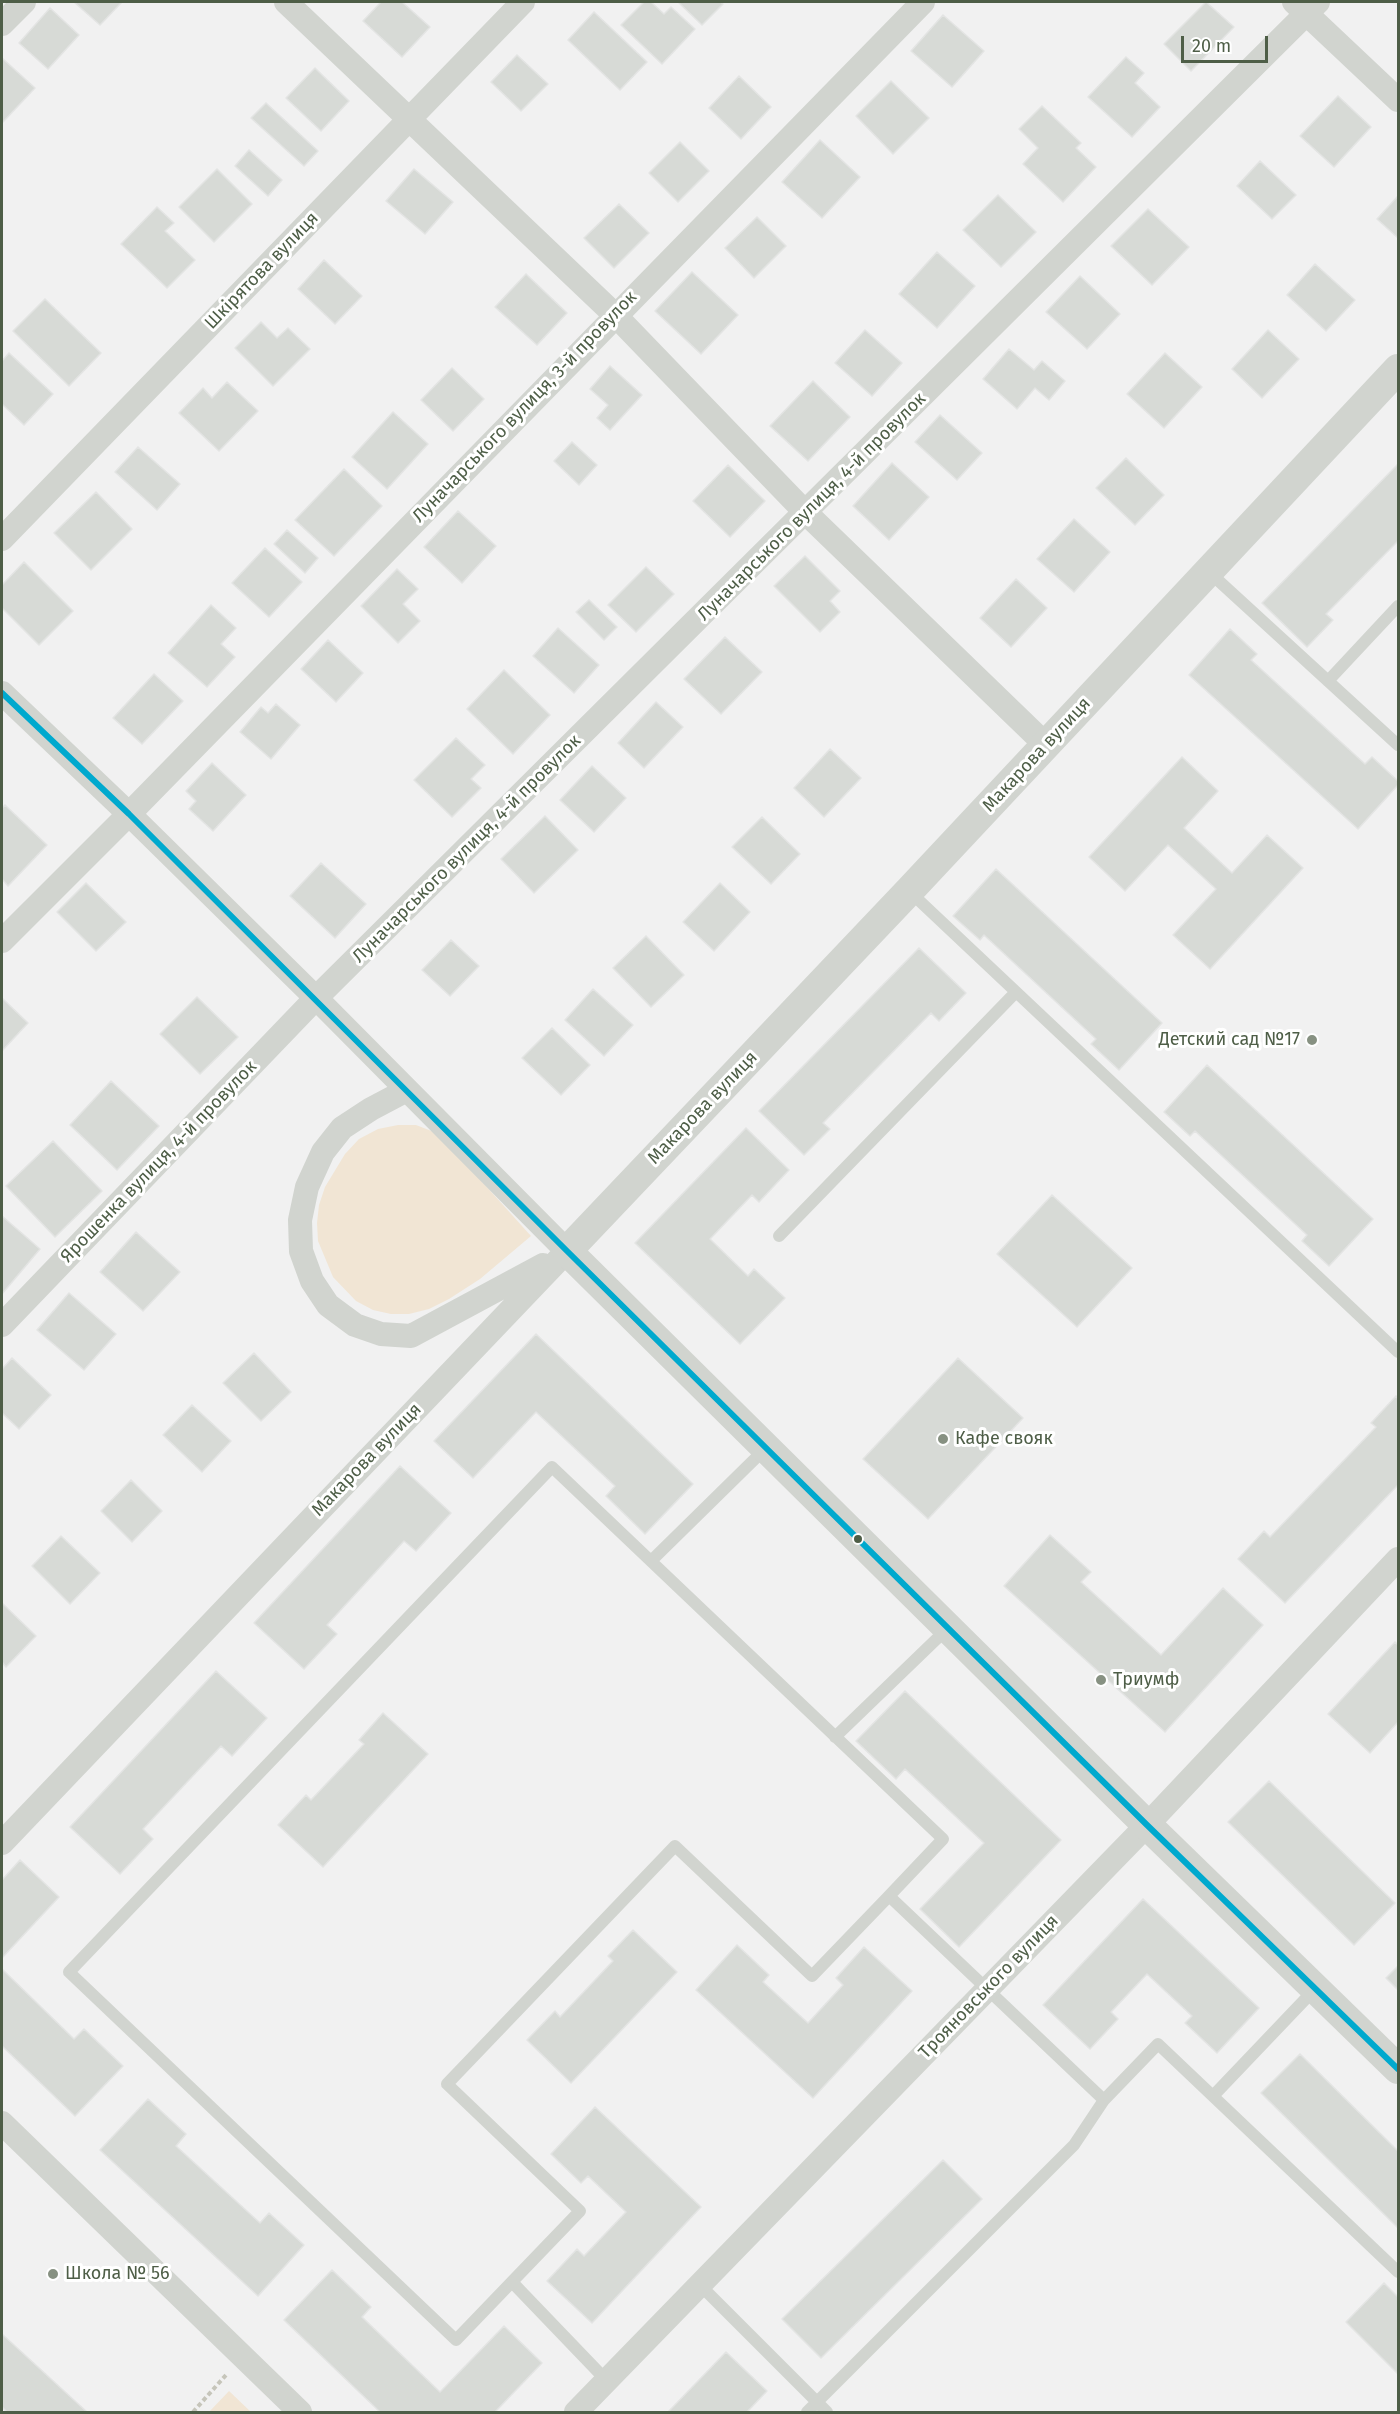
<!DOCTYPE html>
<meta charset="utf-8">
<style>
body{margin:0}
#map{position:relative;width:1400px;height:2414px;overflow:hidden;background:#f1f1f1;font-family:"Fira Sans",sans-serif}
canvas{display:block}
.frame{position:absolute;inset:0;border:3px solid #4e5e47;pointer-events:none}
.scale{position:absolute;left:1181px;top:36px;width:87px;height:27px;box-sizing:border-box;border:3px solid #4e5e47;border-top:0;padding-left:8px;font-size:18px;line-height:21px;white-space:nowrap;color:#4e5e47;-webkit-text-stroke:4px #fff;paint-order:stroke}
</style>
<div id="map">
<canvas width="1400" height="2414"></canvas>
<div class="frame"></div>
<div class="scale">20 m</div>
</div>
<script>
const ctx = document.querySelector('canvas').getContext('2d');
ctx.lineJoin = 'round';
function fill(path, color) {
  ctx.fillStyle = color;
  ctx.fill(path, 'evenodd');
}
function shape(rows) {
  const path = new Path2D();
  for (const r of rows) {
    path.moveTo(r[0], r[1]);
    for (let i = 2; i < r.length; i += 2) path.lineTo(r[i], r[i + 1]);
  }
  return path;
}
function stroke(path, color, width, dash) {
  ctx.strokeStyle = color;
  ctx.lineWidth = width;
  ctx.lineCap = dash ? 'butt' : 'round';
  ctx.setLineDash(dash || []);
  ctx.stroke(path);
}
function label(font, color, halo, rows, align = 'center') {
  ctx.font = font + ' "Fira Sans",sans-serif';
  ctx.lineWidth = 6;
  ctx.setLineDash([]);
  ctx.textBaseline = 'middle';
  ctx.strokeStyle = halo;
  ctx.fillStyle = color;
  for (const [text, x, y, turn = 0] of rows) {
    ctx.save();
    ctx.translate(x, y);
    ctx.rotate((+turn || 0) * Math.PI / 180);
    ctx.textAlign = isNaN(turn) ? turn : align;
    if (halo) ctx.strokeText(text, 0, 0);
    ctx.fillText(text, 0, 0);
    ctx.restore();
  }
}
const green = shape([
 [398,1125,416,1125,434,1132,466,1164,531,1236,480,1279,449,1299,429,1309,409,1314,391,1314,373,1310,356,1301,333,1277,318,1241,317,1223,319,1205,325,1187,345,1154,359,1139,378,1129],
 [229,2391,251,2412,209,2412]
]);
const building = shape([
 [74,2,122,2,100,25,74,2],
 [381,2,402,2,430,27,402,57,363,21,381,2],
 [644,2,651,2,664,14,671,7,695,29,662,64,621,25,644,2],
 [678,2,720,2,723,4,702,25,678,2],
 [1206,2,1234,27,1191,71,1164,44,1206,2],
 [50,8,79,35,48,69,19,43,50,8],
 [594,12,647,62,620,90,568,40,594,12],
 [943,15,984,51,952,87,911,51,943,15],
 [517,55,548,84,521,111,491,82,517,55],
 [1126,57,1144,73,1135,83,1160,107,1132,137,1088,97,1126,57],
 [2,58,35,88,3,122,2,120,2,58],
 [315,68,349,101,321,131,286,98,315,68],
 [739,76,771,107,741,139,709,108,739,76],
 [891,81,929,118,893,154,856,116,891,81],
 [1338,96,1371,127,1334,167,1300,136,1338,96],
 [266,103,318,151,304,166,251,118,266,103],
 [1042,106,1081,143,1076,148,1096,167,1063,202,1023,164,1038,148,1019,129,1042,106],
 [820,140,860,177,822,218,782,182,820,140],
 [680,142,709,171,678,202,649,173,680,142],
 [249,150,282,180,268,196,235,166,249,150],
 [1260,161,1296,195,1272,219,1237,186,1260,161],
 [217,169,252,204,214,242,179,207,217,169],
 [414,169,453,202,425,234,386,201,414,169],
 [998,195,1036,232,1001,267,963,230,998,195],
 [1398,196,1398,238,1377,219,1398,196],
 [619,204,649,233,614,268,584,238,619,204],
 [157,207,174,223,165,231,195,260,167,288,121,244,157,207],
 [1148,209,1189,247,1152,285,1111,246,1148,209],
 [757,217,786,246,754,278,725,248,757,217],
 [937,252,975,286,937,328,899,294,937,252],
 [324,260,362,296,335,324,298,289,324,260],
 [1315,264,1355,300,1326,331,1287,295,1315,264],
 [692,272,738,315,701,354,655,311,692,272],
 [526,274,567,313,537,345,495,307,526,274],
 [1080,276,1120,314,1087,349,1046,312,1080,276],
 [45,299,101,353,69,386,13,331,45,299],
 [261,322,277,338,288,328,310,349,273,386,235,348,261,322],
 [865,330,902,363,872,396,835,363,865,330],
 [1268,330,1299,359,1262,398,1232,369,1268,330],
 [1009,349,1034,370,1042,361,1065,381,1049,400,1035,388,1017,409,983,379,1009,349],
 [9,353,53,394,24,425,2,404,2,361,9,353],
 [1165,353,1202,387,1164,428,1127,394,1165,353],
 [610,366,642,395,610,430,597,418,608,405,590,389,610,366],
 [452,368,484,399,453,431,421,400,452,368],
 [813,381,850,417,808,461,770,426,813,381],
 [227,382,258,411,219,451,179,413,203,388,212,398,227,382],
 [393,412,428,444,387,489,352,457,393,412],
 [940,415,982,453,957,480,915,442,940,415],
 [572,442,597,465,579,485,554,461,572,442],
 [138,447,180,484,157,510,115,472,138,447],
 [1126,458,1164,495,1135,525,1096,488,1126,458],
 [892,463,929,497,889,540,853,506,892,463],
 [1398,464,1398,541,1326,614,1333,620,1307,647,1262,603,1398,464],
 [728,465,765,501,730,537,693,501,728,465],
 [344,469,382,506,334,556,295,520,344,469],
 [96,492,132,529,91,570,54,533,96,492],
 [458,511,496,546,462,583,424,547,458,511],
 [1074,519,1110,552,1074,592,1037,559,1074,519],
 [287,530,318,558,305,573,274,544,287,530],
 [265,548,302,582,269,617,232,583,265,548],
 [805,556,840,591,830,601,840,612,820,632,774,586,805,556],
 [24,562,73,611,39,645,2,608,2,585,24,562],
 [646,567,674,594,636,632,608,605,646,567],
 [397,569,418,589,403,604,420,621,398,643,361,606,397,569],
 [1016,579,1047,608,1011,647,980,618,1016,579],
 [589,600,617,627,604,640,576,612,589,600],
 [211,605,236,628,221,644,235,657,207,687,168,653,211,605],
 [558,628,599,665,574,693,533,656,558,628],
 [1230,629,1257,654,1251,660,1365,764,1372,757,1398,781,1398,785,1358,829,1189,675,1230,629],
 [725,637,762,672,721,714,684,679,725,637],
 [328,640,363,673,336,702,301,669,328,640],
 [504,670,550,715,513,754,467,709,504,670],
 [154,674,183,701,142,744,113,718,154,674],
 [656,702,683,727,644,768,618,743,656,702],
 [276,704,300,725,271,759,240,732,261,707,268,713,276,704],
 [456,738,485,765,471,779,481,788,452,817,414,780,456,738],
 [830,749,861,778,824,817,794,788,830,749],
 [1182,757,1218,791,1184,828,1232,873,1267,835,1303,868,1210,969,1173,935,1216,889,1168,845,1125,891,1089,857,1182,757],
 [212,763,246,795,213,831,189,809,196,801,186,791,212,763],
 [592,766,626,798,594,832,560,800,592,766],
 [5,805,47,845,8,886,2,879,2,808,5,805],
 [545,816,578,850,534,893,501,859,545,816],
 [762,817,800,854,771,884,732,847,762,817],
 [321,863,366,904,335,938,290,896,321,863],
 [996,869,1162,1023,1119,1070,1091,1044,1096,1039,984,935,980,940,953,916,996,869],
 [86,883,126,922,96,951,57,912,86,883],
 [720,883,750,912,714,951,683,922,720,883],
 [646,936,684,975,651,1007,613,968,646,936],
 [451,940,479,966,450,996,422,970,451,940],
 [919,948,966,993,939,1021,931,1013,823,1123,830,1129,804,1155,759,1111,919,948],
 [593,989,633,1025,604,1056,565,1020,593,989],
 [197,997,238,1037,200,1074,160,1034,197,997],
 [2,998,28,1023,2,1051,2,998],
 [552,1028,590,1065,561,1095,522,1058,552,1028],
 [1207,1065,1373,1219,1329,1266,1302,1241,1307,1235,1195,1131,1190,1136,1164,1112,1207,1065],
 [111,1081,159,1126,117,1170,70,1125,111,1081],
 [746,1128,789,1170,759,1202,752,1195,710,1239,748,1276,754,1269,785,1298,740,1344,635,1243,746,1128],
 [53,1141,102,1191,55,1237,6,1186,53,1141],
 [1052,1195,1132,1268,1077,1327,997,1254,1052,1195],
 [2,1216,40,1249,2,1294,2,1216],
 [136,1232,180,1272,143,1311,100,1272,136,1232],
 [69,1293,116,1334,84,1370,37,1330,69,1293],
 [536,1334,693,1484,645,1534,606,1496,615,1486,536,1412,473,1478,434,1441,536,1334],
 [254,1353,291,1392,261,1421,223,1383,254,1353],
 [12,1358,51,1395,19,1429,2,1413,2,1369,12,1358],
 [958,1358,1023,1418,928,1519,863,1459,958,1358],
 [1396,1396,1398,1399,1398,1485,1285,1603,1238,1559,1264,1531,1270,1537,1376,1427,1371,1423,1396,1396],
 [192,1405,231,1441,202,1472,163,1435,192,1405],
 [400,1466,451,1513,416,1551,404,1541,327,1625,337,1634,304,1669,254,1623,400,1466],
 [131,1480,162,1511,132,1542,101,1511,131,1480],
 [1050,1535,1091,1572,1081,1582,1161,1655,1223,1588,1263,1625,1165,1732,1004,1586,1050,1535],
 [61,1536,100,1573,70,1604,32,1566,61,1536],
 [2,1603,36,1636,6,1667,2,1662,2,1603],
 [1395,1642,1398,1645,1398,1722,1370,1753,1328,1714,1395,1642],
 [216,1671,267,1718,232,1756,221,1746,143,1829,153,1839,120,1874,70,1827,216,1671],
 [905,1691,1061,1840,959,1947,920,1909,984,1843,905,1769,896,1779,856,1741,905,1691],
 [383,1713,428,1754,323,1867,278,1825,306,1795,311,1800,364,1744,359,1740,383,1713],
 [1269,1781,1395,1903,1354,1945,1228,1822,1269,1781],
 [20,1860,59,1897,2,1958,2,1880,20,1860],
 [1143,1899,1259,2008,1217,2053,1185,2023,1192,2016,1147,1974,1111,2012,1118,2019,1090,2049,1043,2005,1143,1899],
 [633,1930,677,1972,571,2083,527,2040,555,2011,560,2017,613,1961,608,1956,633,1930],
 [737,1945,769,1975,763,1982,808,2023,843,1985,836,1978,864,1947,912,1991,813,2098,696,1990,737,1945],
 [1398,1966,1398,1990,1386,1978,1398,1966],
 [2,1969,74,2039,84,2029,123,2066,75,2116,2,2046,2,1969],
 [1300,2054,1398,2151,1398,2228,1261,2093,1300,2054],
 [148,2099,186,2134,176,2146,260,2223,269,2213,304,2245,258,2296,100,2150,148,2099],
 [595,2107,701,2207,592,2323,547,2281,577,2249,584,2256,626,2212,588,2176,581,2183,551,2154,595,2107],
 [943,2160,982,2199,821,2358,782,2319,943,2160],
 [332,2270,371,2307,362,2317,440,2392,504,2326,542,2363,495,2412,380,2412,284,2320,332,2270],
 [1384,2283,1398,2297,1398,2374,1346,2322,1384,2283],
 [2,2334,87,2412,7,2412,2,2407,2,2334],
 [726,2352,767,2391,747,2412,668,2412,726,2352]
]);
const path = shape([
 [193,2412,226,2375]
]);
const service = shape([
 [1209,572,1398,745],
 [1328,681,1398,606],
 [909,891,1398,1352],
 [779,1236,1016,992],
 [651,1561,766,1448],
 [835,1737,947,1629],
 [889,1896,812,1976,675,1846,447,2084,580,2211,456,2340,69,1972,552,1467,943,1839,889,1896,1104,2100,1158,2044,1398,2272],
 [1213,2096,1315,1989],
 [512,2282,607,2381],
 [700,2285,827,2412],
 [807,2412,1074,2145,1104,2100]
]);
const minor = shape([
 [286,2,615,315,806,513,1046,745],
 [1294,2,1398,100],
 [2,24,24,2],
 [2,539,523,2],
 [2,693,129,814,316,998,567,1251],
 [2,941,129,814,923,2],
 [407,1090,371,1109,342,1128,323,1152,307,1187,300,1220,301,1251,312,1281,328,1305,355,1325,381,1334,411,1336,543,1265],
 [2,1325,316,998,1318,2],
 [2,1843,567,1251],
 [2,2123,300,2412],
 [576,2412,1147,1825,1398,1559]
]);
const tertiary = shape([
 [1398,369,909,891,567,1251,1147,1825,1398,2069]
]);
const bus1 = shape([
 [2,693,129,814,567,1251,1147,1825,1398,2069]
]);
const markers = [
 [1312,1040,6,"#879182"],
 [943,1439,6,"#879182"],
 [858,1539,5,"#4e5e47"],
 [1101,1680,6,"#879182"],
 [53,2274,6,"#879182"]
];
const streetNames = [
 ["Шкірятова вулиця",262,271,-46],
 ["Луначарського вулиця, 3-й провулок",525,407,-46],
 ["Луначарського вулиця, 4-й провулок",812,507,-45],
 ["Макарова вулиця",1037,755,-47],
 ["Луначарського вулиця, 4-й провулок",467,849,-45],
 ["Макарова вулиця",703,1108,-46],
 ["Ярошенка вулиця, 4-й провулок",159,1162,-46],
 ["Макарова вулиця",367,1460,-46],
 ["Трояновського вулиця",989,1987,-46]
];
const poiNames = [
 ["Детский сад №17",1300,1040,"right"],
 ["Кафе свояк",955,1439],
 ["Триумф",1113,1680],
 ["Школа № 56",65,2274]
];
fill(green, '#f1e5d4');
fill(building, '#d7dad6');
stroke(building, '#e3e4e3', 1.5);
stroke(path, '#c6c5ba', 4, [4.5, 3]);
stroke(service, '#d1d4cf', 12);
stroke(minor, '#d1d4cf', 24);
stroke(tertiary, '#d1d4cf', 30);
stroke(bus1, '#00a9ce', 6);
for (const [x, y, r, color] of markers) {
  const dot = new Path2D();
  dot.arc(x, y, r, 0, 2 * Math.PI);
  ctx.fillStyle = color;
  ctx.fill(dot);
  stroke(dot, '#fff', 2);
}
label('18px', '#4e5e47', '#fff', streetNames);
label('18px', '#4e5e47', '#fff', poiNames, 'left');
</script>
